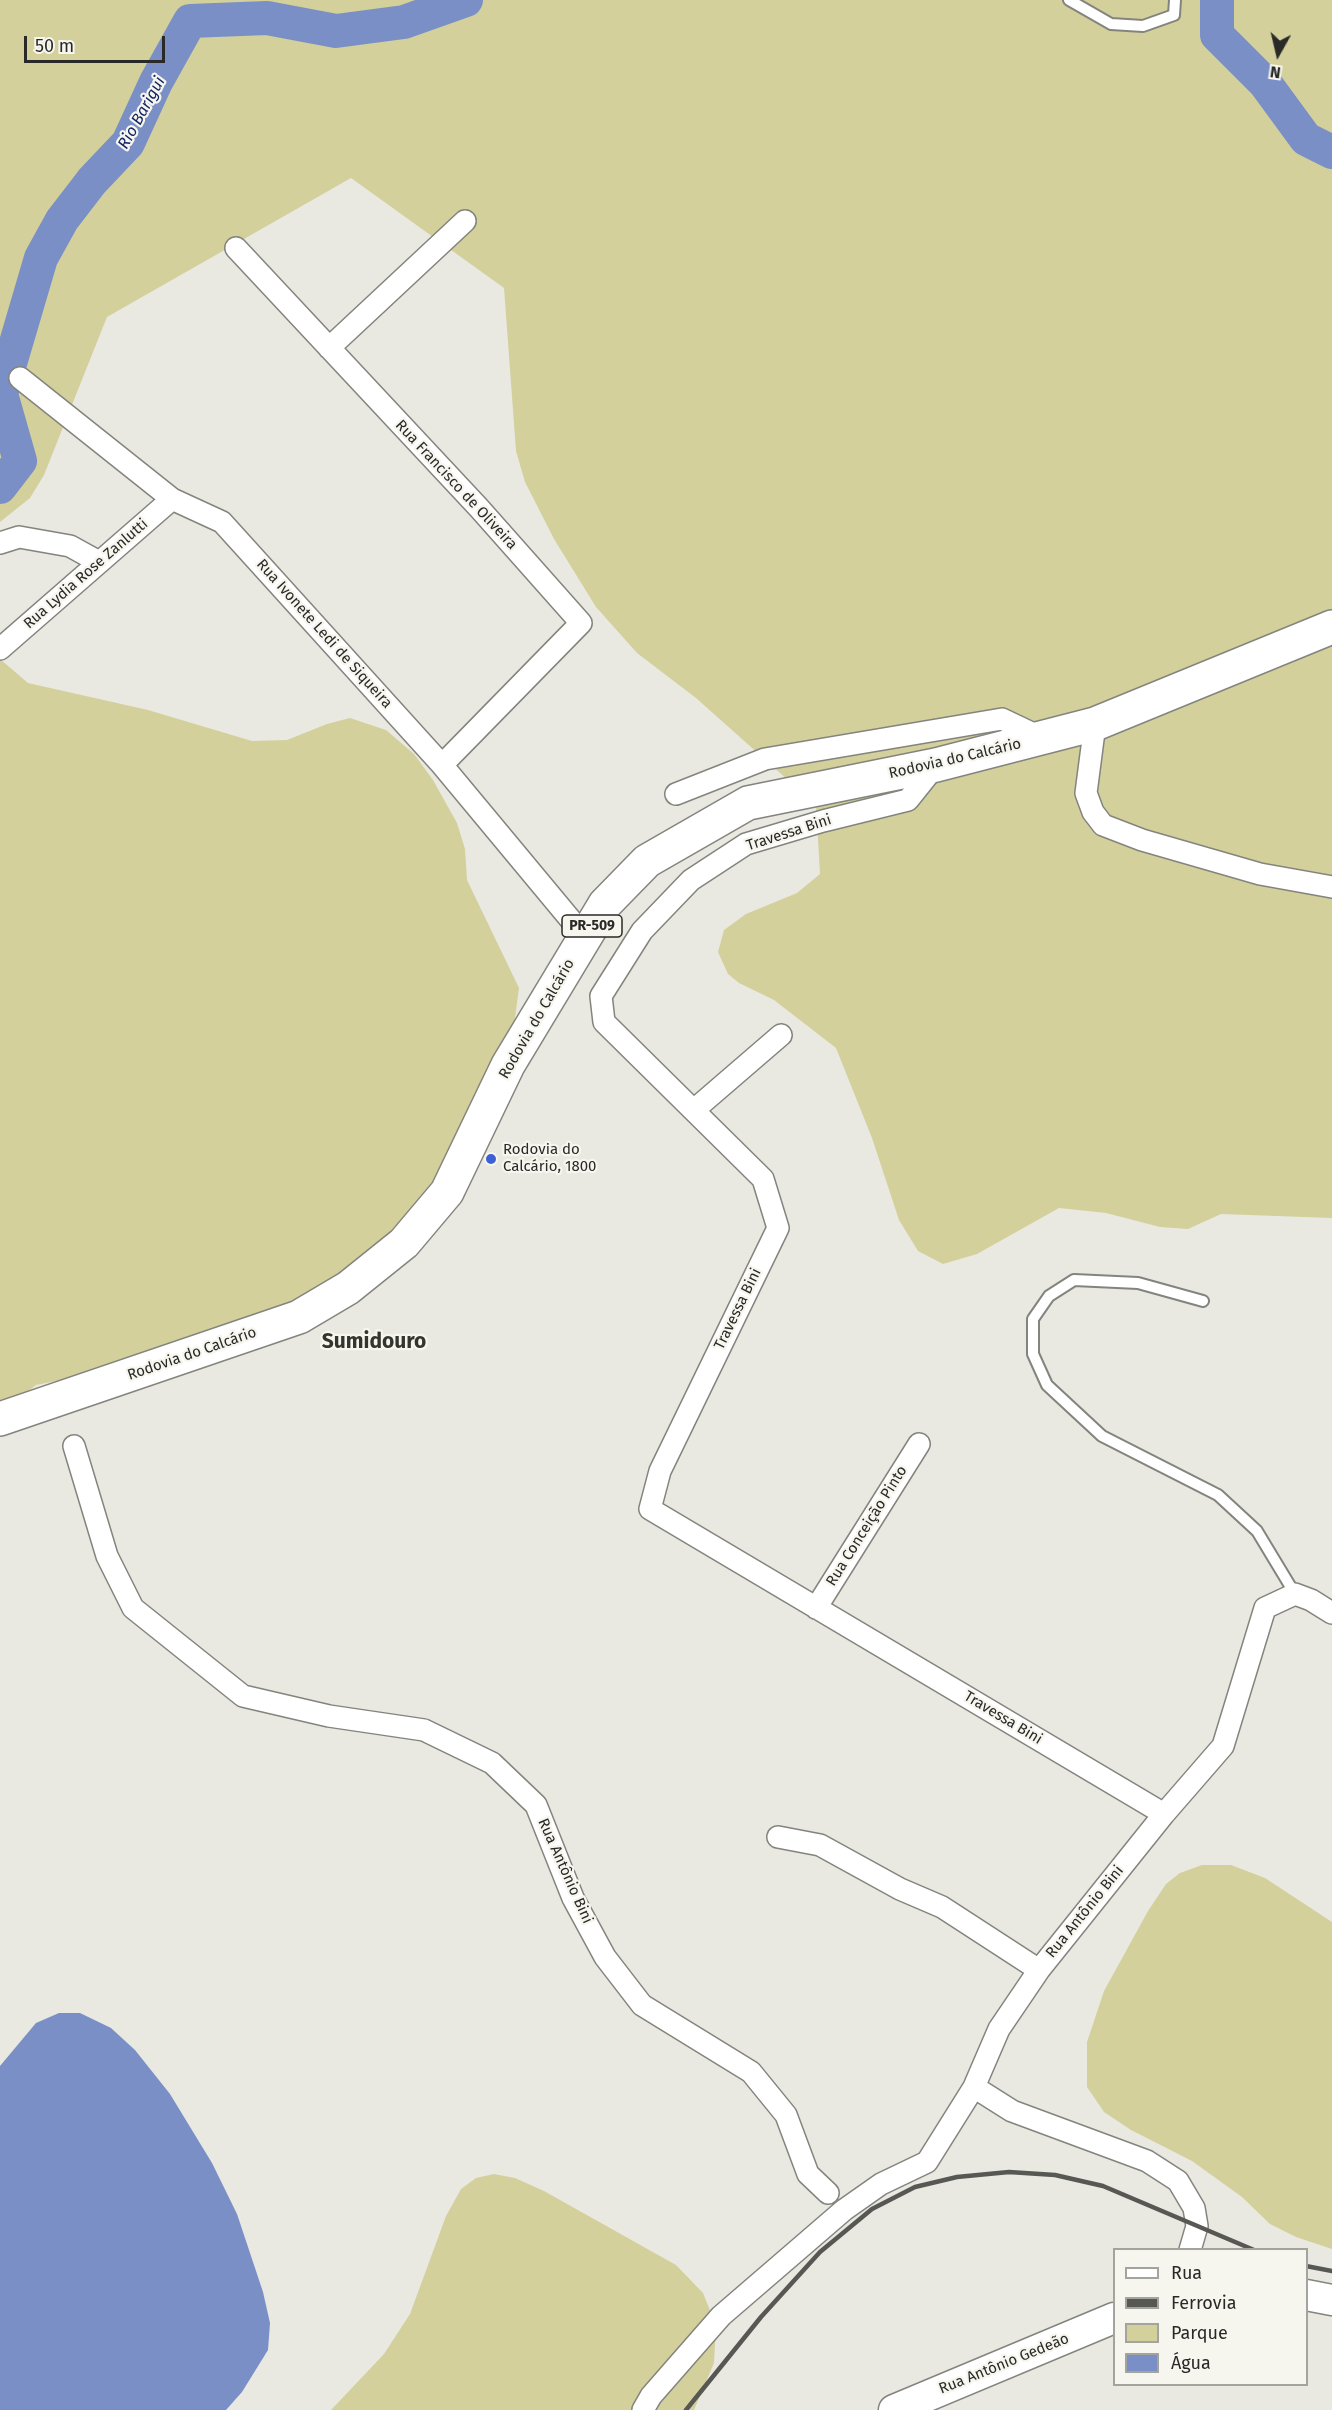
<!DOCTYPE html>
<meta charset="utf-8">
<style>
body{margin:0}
#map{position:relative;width:1332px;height:2410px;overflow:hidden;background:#e9e9e2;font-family:"Fira Sans",sans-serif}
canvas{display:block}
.legend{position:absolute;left:1113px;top:2248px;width:195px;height:138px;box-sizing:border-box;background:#f6f6ef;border:2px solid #a4a49f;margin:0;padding:8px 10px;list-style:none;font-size:18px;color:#292927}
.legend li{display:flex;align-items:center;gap:12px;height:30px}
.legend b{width:30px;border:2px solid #a4a49f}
.north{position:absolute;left:1248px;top:24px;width:60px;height:60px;-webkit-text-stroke:4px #f6f6ef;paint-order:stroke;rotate:188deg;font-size:16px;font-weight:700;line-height:24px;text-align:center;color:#292927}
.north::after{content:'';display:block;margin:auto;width:21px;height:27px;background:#292927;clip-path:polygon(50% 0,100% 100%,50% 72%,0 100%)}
.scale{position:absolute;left:24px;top:36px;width:141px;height:27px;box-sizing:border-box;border:3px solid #292927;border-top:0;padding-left:8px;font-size:18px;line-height:21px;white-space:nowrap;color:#292927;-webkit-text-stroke:4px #f6f6ef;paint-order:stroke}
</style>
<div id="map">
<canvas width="1332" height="2410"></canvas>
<ul class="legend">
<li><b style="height:8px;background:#fff"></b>Rua</li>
<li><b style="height:8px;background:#575754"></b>Ferrovia</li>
<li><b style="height:16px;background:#d3d09c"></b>Parque</li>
<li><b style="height:16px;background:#798fc6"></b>Água</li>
</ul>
<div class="north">N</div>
<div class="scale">50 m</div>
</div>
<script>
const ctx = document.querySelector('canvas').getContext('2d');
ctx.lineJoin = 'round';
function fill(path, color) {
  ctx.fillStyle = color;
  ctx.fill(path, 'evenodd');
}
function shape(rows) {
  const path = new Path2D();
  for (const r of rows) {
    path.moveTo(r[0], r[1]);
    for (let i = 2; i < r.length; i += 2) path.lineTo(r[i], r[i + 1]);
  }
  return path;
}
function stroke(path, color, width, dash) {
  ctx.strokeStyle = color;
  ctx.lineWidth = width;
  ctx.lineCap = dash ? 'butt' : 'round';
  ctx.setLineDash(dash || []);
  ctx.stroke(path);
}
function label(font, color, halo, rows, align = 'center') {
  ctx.font = font + ' "Fira Sans",sans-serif';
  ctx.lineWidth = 4.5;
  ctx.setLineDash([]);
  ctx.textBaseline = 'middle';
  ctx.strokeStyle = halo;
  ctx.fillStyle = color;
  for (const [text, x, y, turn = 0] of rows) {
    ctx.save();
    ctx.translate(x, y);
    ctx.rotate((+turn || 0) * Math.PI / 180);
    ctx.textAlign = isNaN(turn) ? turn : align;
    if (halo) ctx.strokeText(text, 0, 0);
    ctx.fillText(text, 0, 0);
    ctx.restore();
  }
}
const green = shape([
 [0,0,1332,0,1332,1218,1221,1214,1188,1229,1160,1227,1106,1213,1059,1208,977,1254,943,1264,918,1251,899,1220,872,1138,836,1048,774,1000,739,983,728,974,718,952,724,930,746,914,797,893,820,874,816,805,696,698,637,653,596,607,554,539,525,482,516,451,504,288,351,178,107,317,44,475,30,498,0,522,0,418,10,414,0,396],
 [0,659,28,683,148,710,252,741,287,740,327,724,350,718,386,730,414,754,433,780,457,823,465,849,467,880,519,988,511,1047,430,1202,320,1296,92,1374,36,1385,0,1413],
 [1202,1865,1231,1865,1265,1878,1332,1922,1332,2249,1296,2237,1270,2224,1242,2197,1192,2161,1131,2130,1104,2112,1087,2087,1087,2042,1104,1991,1148,1911,1166,1884,1180,1873],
 [494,2174,515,2178,544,2191,676,2265,703,2293,716,2325,714,2363,694,2410,331,2410,384,2354,410,2314,446,2216,461,2189,476,2178]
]);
const water = shape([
 [59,2013,80,2013,111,2028,135,2050,170,2094,212,2163,237,2214,263,2292,270,2323,268,2350,242,2392,226,2410,0,2410,0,2066,36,2023]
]);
const river = shape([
 [1217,0,1217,35,1265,83,1306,139,1332,152],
 [0,487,20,461,1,394,41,258,62,220,92,181,128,143,156,82,190,21,267,18,336,31,404,22,466,0]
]);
const lane = shape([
 [1069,0,1111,24,1143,26,1174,15,1175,0],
 [1203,1301,1138,1283,1074,1280,1049,1296,1033,1319,1033,1354,1047,1385,1102,1436,1218,1495,1257,1531,1295,1594]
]);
const street = shape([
 [236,248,479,508,581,623,442,765],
 [329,348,465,221],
 [20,378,172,499,222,522,442,765,585,937],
 [0,543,19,537,70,546,99,562],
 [0,649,172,499],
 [1095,724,1086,793,1093,812,1103,825,1142,840,1260,874,1332,887],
 [936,765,908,800,823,821,746,844,691,880,642,931,601,996,604,1022,763,1179,778,1228,660,1471,650,1509,1164,1814],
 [676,794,765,759,1002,719,1042,738],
 [694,1110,781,1035],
 [74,1446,107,1556,133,1608,243,1696,329,1716,424,1730,492,1763,536,1805,573,1898,605,1957,642,2005,751,2072,786,2115,808,2174,828,2193],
 [816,1608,919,1444],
 [778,1837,820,1845,900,1889,942,1907,1039,1970],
 [974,2087,1012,2111,1147,2161,1178,2181,1194,2208,1197,2226,1190,2250],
 [643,2410,651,2396,721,2316,844,2210,881,2184,927,2162,974,2087,999,2029,1039,1970,1164,1814,1223,1746,1265,1608,1295,1594,1311,1600,1332,1613]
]);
const secondary = shape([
 [1306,2295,1332,2300],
 [894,2410,1114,2318]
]);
const primary = shape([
 [0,1419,299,1317,348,1288,404,1243,447,1192,508,1065,605,904,647,861,748,803,936,765,1095,724,1332,627]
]);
const rail = shape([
 [1306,2266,1332,2271],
 [686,2410,761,2317,820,2252,872,2209,915,2187,957,2177,1009,2172,1055,2175,1103,2186,1254,2250]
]);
const markers = [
 [491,1159,6,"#3d60d2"]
];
const shields = [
 [592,926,60]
];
const shieldNames = [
 ["PR-509",592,926]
];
const streetNames = [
 ["Rua Francisco de Oliveira",456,485,47],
 ["Rua Lydia Rose Zanlutti",86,574,-41],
 ["Rua Ivonete Ledi de Siqueira",324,634,48],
 ["Rodovia do Calcário",955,759,-13],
 ["Travessa Bini",789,833,-18],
 ["Rodovia do Calcário",537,1019,-60],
 ["Travessa Bini",738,1309,-64],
 ["Rodovia do Calcário",192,1354,-19],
 ["Rua Conceição Pinto",867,1526,-58],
 ["Travessa Bini",1003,1718,31],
 ["Rua Antônio Bini",565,1871,66],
 ["Rua Antônio Bini",1085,1912,-51],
 ["Rua Antônio Gedeão",1004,2364,-22]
];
const poiNames = [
 ["Rodovia do",503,1150],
 ["Calcário, 1800",503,1167]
];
const waterNames = [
 ["Rio Barigui",142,113,-61]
];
const districtNames = [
 ["Sumidouro",374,1342]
];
fill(green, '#d3d09c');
fill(water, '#798fc6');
stroke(river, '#798fc6', 34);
stroke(lane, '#84847e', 14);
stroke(street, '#84847e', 24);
stroke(secondary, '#84847e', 33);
stroke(primary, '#84847e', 36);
stroke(lane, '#fff', 10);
stroke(street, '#fff', 21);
stroke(secondary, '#fff', 30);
stroke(primary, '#fff', 33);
stroke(rail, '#575754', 4.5);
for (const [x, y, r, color] of markers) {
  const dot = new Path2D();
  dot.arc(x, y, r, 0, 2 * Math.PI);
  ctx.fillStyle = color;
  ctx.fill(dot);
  stroke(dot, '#f6f6ef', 2);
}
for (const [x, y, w] of shields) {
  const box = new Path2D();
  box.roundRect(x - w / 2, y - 11, w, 22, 4.5);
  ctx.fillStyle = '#f6f6ef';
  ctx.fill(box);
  stroke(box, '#292927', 1.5);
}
label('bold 14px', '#292927', null, shieldNames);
label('15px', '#292927', '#f6f6ef', streetNames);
label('15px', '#292927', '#f6f6ef', poiNames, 'left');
label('italic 16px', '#142567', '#f6f6ef', waterNames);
label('bold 21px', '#353530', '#f6f6ef', districtNames);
</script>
